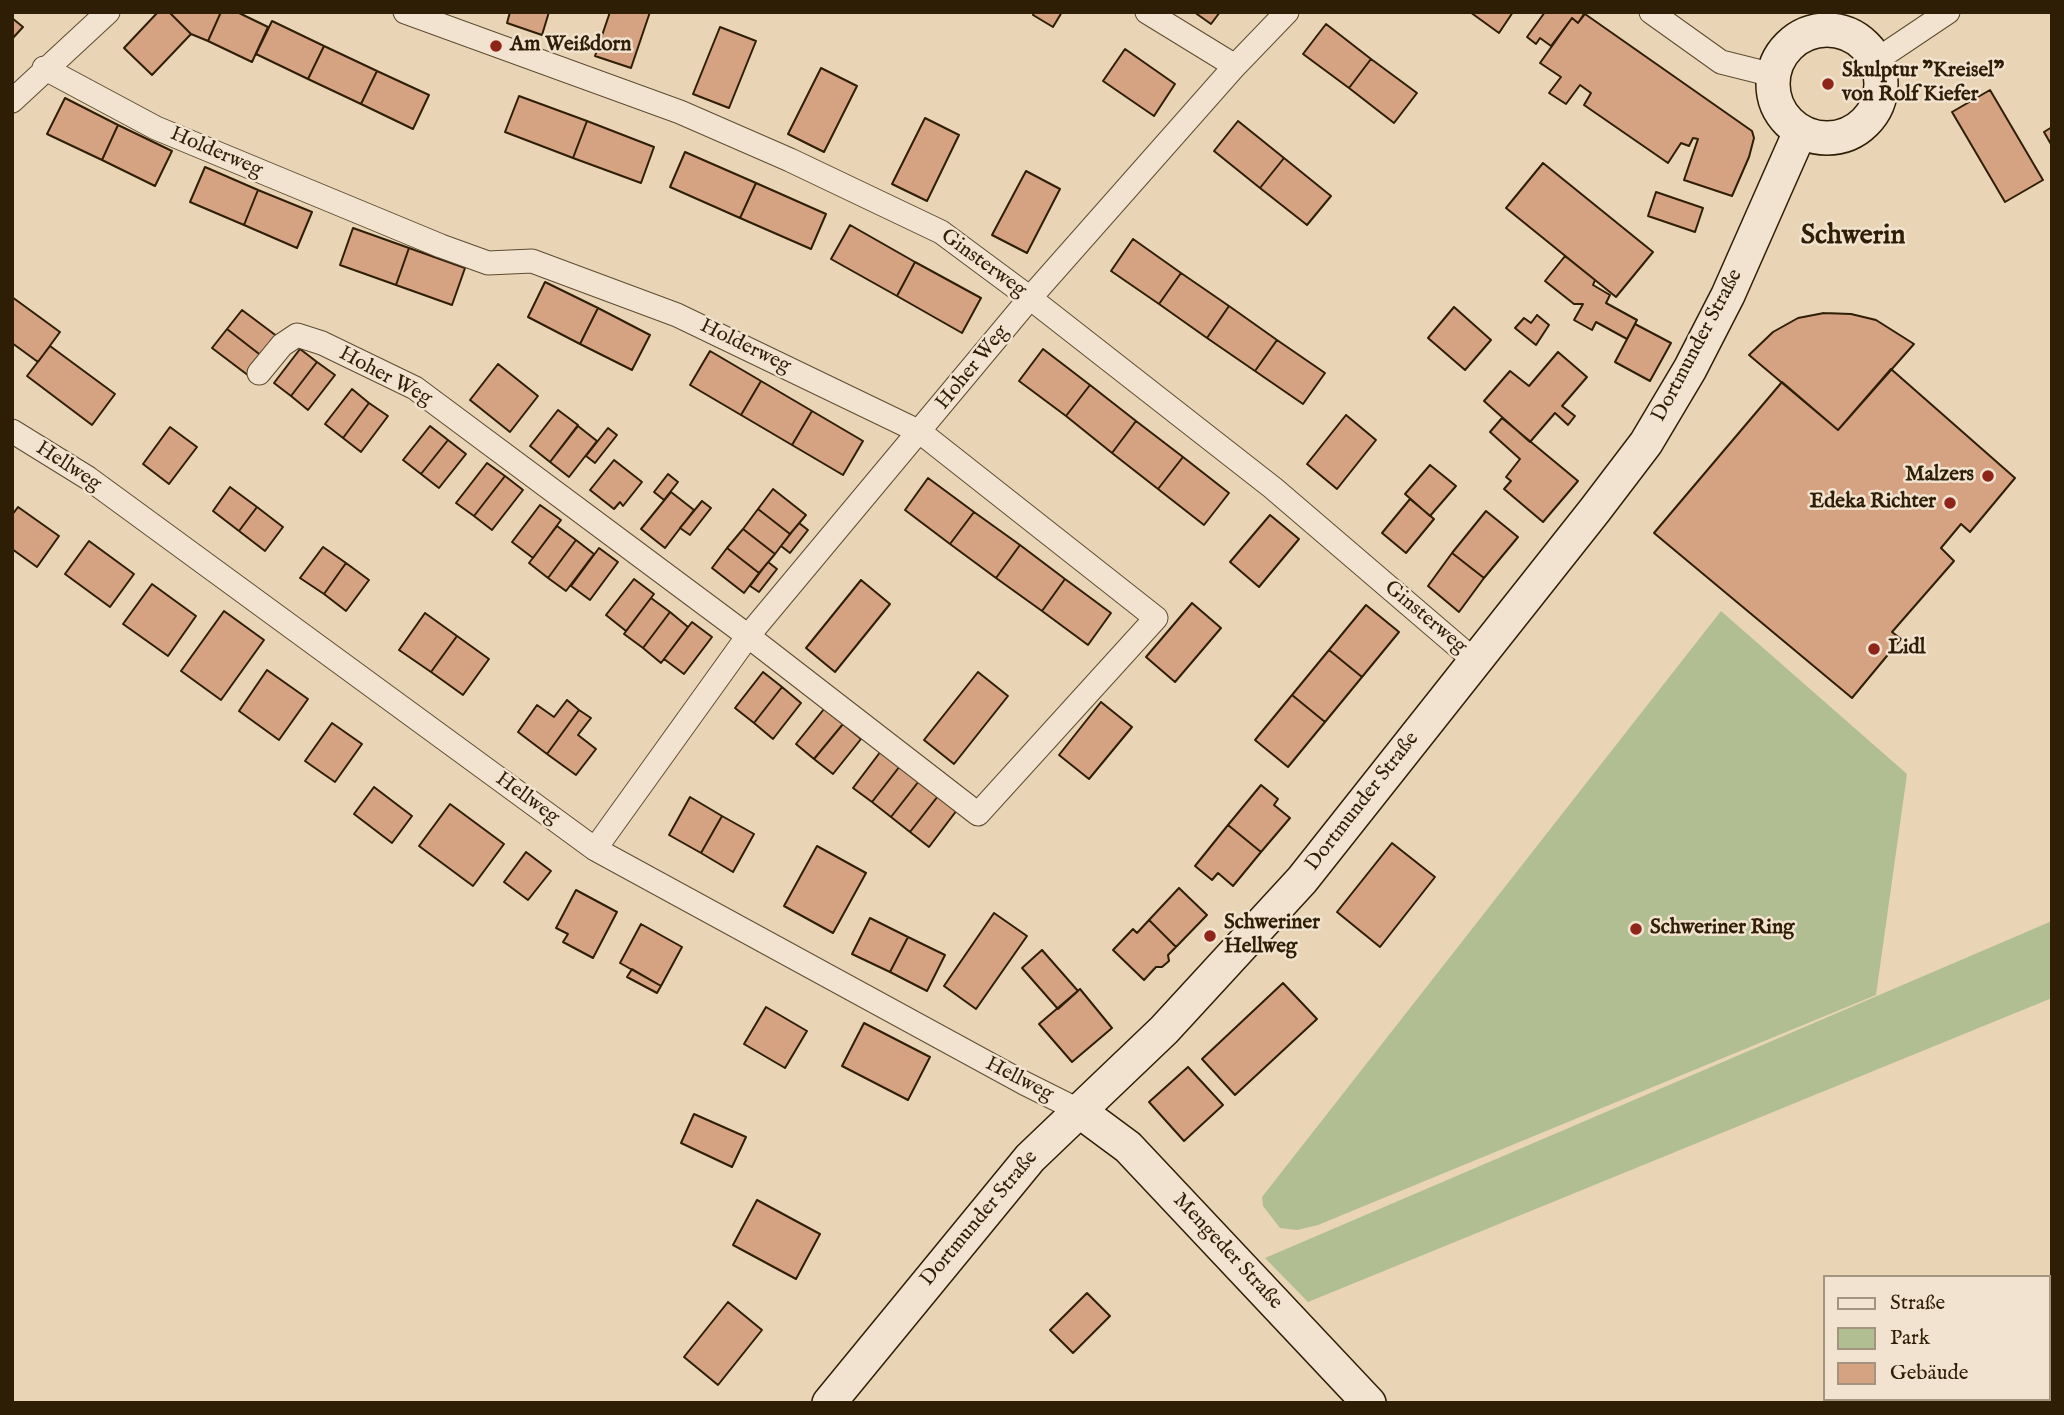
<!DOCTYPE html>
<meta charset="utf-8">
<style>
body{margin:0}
#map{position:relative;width:2064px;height:1415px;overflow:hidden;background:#e9d4b5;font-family:"IM FELL English",serif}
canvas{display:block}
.frame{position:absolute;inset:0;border:14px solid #2f1e06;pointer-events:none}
.legend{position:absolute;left:1823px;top:1275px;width:228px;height:126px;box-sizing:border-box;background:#f1e3cf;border:2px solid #a3947f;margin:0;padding:9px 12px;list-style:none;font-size:21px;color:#2f1e06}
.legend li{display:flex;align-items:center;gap:14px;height:35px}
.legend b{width:35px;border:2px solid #a3947f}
</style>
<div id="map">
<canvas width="2064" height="1415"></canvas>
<div class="frame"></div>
<ul class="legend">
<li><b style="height:9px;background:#f1e3cf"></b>Straße</li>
<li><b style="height:19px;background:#b1be92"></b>Park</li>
<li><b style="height:19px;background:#d5a282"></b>Gebäude</li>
</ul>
</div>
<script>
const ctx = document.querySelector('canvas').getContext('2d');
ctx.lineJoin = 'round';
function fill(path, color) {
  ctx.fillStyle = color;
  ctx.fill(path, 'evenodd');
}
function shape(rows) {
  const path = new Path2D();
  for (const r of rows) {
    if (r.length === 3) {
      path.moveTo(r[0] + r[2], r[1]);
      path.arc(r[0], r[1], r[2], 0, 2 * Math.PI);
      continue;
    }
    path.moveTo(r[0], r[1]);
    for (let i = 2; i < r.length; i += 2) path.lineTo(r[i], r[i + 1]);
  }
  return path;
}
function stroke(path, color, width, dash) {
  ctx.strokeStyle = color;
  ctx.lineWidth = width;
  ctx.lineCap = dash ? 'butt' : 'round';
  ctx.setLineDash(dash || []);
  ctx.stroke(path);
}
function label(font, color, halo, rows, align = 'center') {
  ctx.font = font + ' "IM FELL English",serif';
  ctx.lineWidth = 5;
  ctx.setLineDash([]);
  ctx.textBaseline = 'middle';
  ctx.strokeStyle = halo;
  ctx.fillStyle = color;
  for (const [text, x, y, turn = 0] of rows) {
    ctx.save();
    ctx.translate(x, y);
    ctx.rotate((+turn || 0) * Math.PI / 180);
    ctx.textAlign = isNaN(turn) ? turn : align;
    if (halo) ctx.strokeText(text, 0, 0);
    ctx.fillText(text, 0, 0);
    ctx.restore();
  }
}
const green = shape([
 [1721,611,1907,774,1876,995,1318,1225,1297,1230,1280,1228,1263,1206,1262,1197],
 [2052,921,2052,998,1308,1302,1265,1258]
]);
const building = shape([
 [158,12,169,12,191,34,152,75,124,48,158,12],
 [169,12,221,12,208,41,191,34,169,12],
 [221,12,237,12,268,27,252,62,208,41,221,12],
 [510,12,549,12,542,35,507,23,510,12],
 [610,12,650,12,631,68,595,56,610,12],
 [1034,12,1062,12,1053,27,1033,15,1034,12],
 [1194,12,1220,12,1211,24,1194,12],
 [1470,12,1513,12,1499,33,1470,12],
 [1545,12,1581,12,1584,14,1578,23,1572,18,1551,46,1540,38,1536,44,1527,37,1545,12],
 [1585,14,1752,131,1754,138,1749,157,1732,196,1684,180,1698,139,1693,138,1689,146,1681,143,1668,163,1584,105,1591,93,1580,85,1566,104,1549,93,1561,77,1540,63,1572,18,1578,23,1585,14],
 [12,18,23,27,12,39,12,18],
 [272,21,324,46,308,79,256,54,272,21],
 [1326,24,1371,59,1349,88,1303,54,1326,24],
 [720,27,756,41,729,108,693,94,720,27],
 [324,46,377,71,361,104,308,79,324,46],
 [1125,49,1175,84,1154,116,1103,81,1125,49],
 [1371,59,1417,93,1394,123,1349,88,1371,59],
 [821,68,857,86,824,152,788,134,821,68],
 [377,71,429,95,413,129,361,104,377,71],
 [1990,90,2043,180,2005,202,1952,112,1990,90],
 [519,96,587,121,573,158,505,132,519,96],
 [65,98,118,125,102,160,47,134,65,98],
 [925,118,959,135,927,201,892,184,925,118],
 [587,121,654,147,641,183,573,158,587,121],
 [1238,121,1284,158,1260,188,1214,151,1238,121],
 [118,125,172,151,155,186,102,160,118,125],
 [2052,127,2052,146,2044,132,2052,127],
 [685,152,756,183,740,218,670,187,685,152],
 [1284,158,1331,196,1307,225,1260,188,1284,158],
 [1543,163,1653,252,1616,297,1506,208,1543,163],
 [205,167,258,190,244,225,190,202,205,167],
 [1026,171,1060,189,1027,253,992,235,1026,171],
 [756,183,826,214,811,249,740,218,756,183],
 [258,190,312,212,297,248,244,225,258,190],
 [1656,192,1703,208,1695,232,1648,216,1656,192],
 [850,225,915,262,897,296,831,259,850,225],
 [353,228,409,248,396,285,340,265,353,228],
 [1133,239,1181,273,1159,304,1111,271,1133,239],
 [409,248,465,268,452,305,396,285,409,248],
 [1565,256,1595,280,1593,285,1610,295,1606,303,1637,320,1627,339,1596,322,1592,330,1574,320,1583,304,1574,304,1545,281,1565,256],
 [915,262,981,298,962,333,897,296,915,262],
 [1181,273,1229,306,1207,338,1159,304,1181,273],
 [545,282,598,308,580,344,528,317,545,282],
 [12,297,60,332,38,362,12,343,12,297],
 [1229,306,1277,340,1255,371,1207,338,1229,306],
 [1454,307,1491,340,1465,370,1428,338,1454,307],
 [598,308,650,335,632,370,580,344,598,308],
 [242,310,278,337,263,357,227,329,242,310],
 [1824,313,1851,314,1876,320,1914,344,1838,430,1749,355,1773,332,1798,318,1824,313],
 [1537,315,1549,325,1536,345,1515,328,1524,318,1531,323,1537,315],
 [1635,324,1671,343,1650,381,1615,362,1635,324],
 [227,329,263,357,249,376,212,348,227,329],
 [1277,340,1325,373,1303,404,1255,371,1277,340],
 [50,346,115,394,92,425,27,376,50,346],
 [300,349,317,362,291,396,274,383,300,349],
 [1043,349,1090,385,1066,416,1019,381,1043,349],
 [710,351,761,381,741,415,690,385,710,351],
 [1558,352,1587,377,1562,406,1575,416,1568,425,1555,413,1530,442,1484,401,1510,371,1529,386,1558,352],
 [317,362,335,375,308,410,291,396,317,362],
 [498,364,538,396,510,432,470,400,498,364],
 [1891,369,2015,478,1970,532,1961,524,1941,548,1954,561,1892,632,1901,639,1852,698,1654,533,1782,382,1838,430,1891,369],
 [761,381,812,411,792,445,741,415,761,381],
 [1090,385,1136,421,1112,453,1066,416,1090,385],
 [352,389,369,403,343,438,325,424,352,389],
 [369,403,388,416,361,452,343,438,369,403],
 [558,410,578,425,550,462,530,446,558,410],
 [812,411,863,441,843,475,792,445,812,411],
 [1346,415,1376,440,1337,489,1307,464,1346,415],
 [1502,418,1578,481,1543,522,1504,489,1511,481,1506,477,1520,459,1490,432,1502,418],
 [1136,421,1183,457,1158,489,1112,453,1136,421],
 [430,426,448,440,421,474,403,460,430,426],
 [578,426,597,441,569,477,550,462,578,426],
 [170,427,197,447,169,484,143,464,170,427],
 [608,428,617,435,595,463,586,456,608,428],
 [448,440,466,454,439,488,421,474,448,440],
 [1183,457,1229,493,1204,525,1158,489,1183,457],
 [614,460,642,482,623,506,620,502,614,509,590,490,614,460],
 [487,463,505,476,474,516,456,503,487,463],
 [1430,465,1456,486,1430,516,1405,494,1430,465],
 [668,474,678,482,664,500,654,492,668,474],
 [505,476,523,490,492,530,474,516,505,476],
 [928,478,974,512,950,544,905,510,928,478],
 [230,487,257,507,239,531,213,511,230,487],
 [773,489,806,515,790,534,758,509,773,489],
 [671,492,694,510,665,548,641,529,671,492],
 [1410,499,1434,519,1406,553,1382,533,1410,499],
 [702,501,711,508,690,535,680,528,702,501],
 [540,505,561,520,533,558,512,542,540,505],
 [18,507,59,536,37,567,12,549,12,515,18,507],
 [257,507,283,527,265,551,239,531,257,507],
 [758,509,790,534,775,554,743,529,758,509],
 [1486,511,1518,537,1484,578,1452,553,1486,511],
 [974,512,1020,545,996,578,950,544,974,512],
 [1270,515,1299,539,1259,587,1230,562,1270,515],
 [799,523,808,530,790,553,781,546,799,523],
 [557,526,576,540,548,578,529,563,557,526],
 [743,529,775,554,759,573,727,548,743,529],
 [576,540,594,554,566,591,548,578,576,540],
 [89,541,134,574,110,607,65,574,89,541],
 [1020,545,1065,579,1042,611,996,578,1020,545],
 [323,547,346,563,324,594,300,578,323,547],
 [599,548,618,562,590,600,571,586,599,548],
 [727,548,759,573,744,593,712,568,727,548],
 [1452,553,1484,578,1459,612,1428,586,1452,553],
 [768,562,777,569,759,592,750,586,768,562],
 [346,563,369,580,346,611,324,594,346,563],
 [634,579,654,594,626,631,606,615,634,579],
 [1065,579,1111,613,1088,645,1042,611,1065,579],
 [861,580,890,604,835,672,806,648,861,580],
 [152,584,196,616,168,656,123,624,152,584],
 [651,598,670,612,643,648,624,634,651,598],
 [1192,603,1221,628,1175,682,1146,657,1192,603],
 [1366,605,1399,632,1362,677,1329,650,1366,605],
 [224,611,264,640,221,700,181,671,224,611],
 [670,612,688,627,661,663,643,648,670,612],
 [425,613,457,636,431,672,399,650,425,613],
 [692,622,712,637,684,674,664,659,692,622],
 [457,636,489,659,463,695,431,672,457,636],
 [1329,650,1362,677,1325,722,1292,695,1329,650],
 [267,670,308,699,279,740,239,711,267,670],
 [763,672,782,687,754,723,735,708,763,672],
 [978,672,1008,696,954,764,924,740,978,672],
 [782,687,801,703,773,739,754,723,782,687],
 [1292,695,1325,722,1288,767,1255,740,1292,695],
 [567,700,579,710,547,754,518,732,537,705,554,717,567,700],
 [1101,702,1132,727,1089,779,1059,755,1101,702],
 [824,709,843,724,814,759,796,744,824,709],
 [579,710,591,718,578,735,596,749,576,775,547,754,579,710],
 [332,723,362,744,335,782,305,761,332,723],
 [843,724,861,739,833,774,814,759,843,724],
 [881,751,900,766,872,802,853,788,881,751],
 [900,766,919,781,891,817,872,802,900,766],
 [919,781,938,796,910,832,891,817,919,781],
 [1261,785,1278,799,1274,805,1290,818,1261,852,1228,825,1261,785],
 [374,787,412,816,392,843,354,814,374,787],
 [938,796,957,810,929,847,910,832,938,796],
 [690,797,722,816,701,853,669,835,690,797],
 [450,804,504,844,473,886,419,846,450,804],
 [722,816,754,834,733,872,701,853,722,816],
 [1228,825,1261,852,1233,886,1218,873,1212,880,1195,866,1228,825],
 [1392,843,1435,877,1380,947,1337,912,1392,843],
 [817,846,866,873,833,933,784,906,817,846],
 [526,852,551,871,528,900,504,882,526,852],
 [1179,888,1207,915,1176,947,1149,920,1179,888],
 [576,890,617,912,593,958,563,942,568,934,556,928,576,890],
 [994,913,1027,936,976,1009,944,986,994,913],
 [870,918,908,937,890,972,852,954,870,918],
 [1149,920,1176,947,1168,955,1169,961,1162,967,1156,967,1144,980,1113,950,1133,929,1137,933,1149,920],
 [641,924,682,947,661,986,620,963,641,924],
 [908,937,945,955,927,991,890,972,908,937],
 [1042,950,1078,991,1058,1009,1022,968,1042,950],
 [632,969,661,986,657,993,627,977,632,969],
 [1283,983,1317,1019,1235,1095,1202,1059,1283,983],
 [1080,989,1112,1028,1072,1062,1039,1024,1080,989],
 [766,1007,807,1031,785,1068,744,1044,766,1007],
 [864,1023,930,1057,908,1100,842,1066,864,1023],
 [1188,1067,1223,1105,1184,1141,1149,1102,1188,1067],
 [694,1114,746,1137,732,1167,681,1143,694,1114],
 [757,1200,820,1234,796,1279,733,1245,757,1200],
 [1087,1293,1110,1316,1073,1353,1050,1330,1087,1293],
 [728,1302,762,1330,718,1385,684,1357,728,1302]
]);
const minor = shape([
 [405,12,680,112,790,160,941,232,1030,298,1273,488,1475,661],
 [1147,12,1235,66],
 [1651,12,1721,62,1773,75],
 [1875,61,1948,12],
 [44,68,156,128,441,246,488,263,532,261,677,315,920,432,1156,618,978,814,748,636,415,388,322,343,297,335,282,345,259,373],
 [12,101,108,12],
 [12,431,88,478,595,849,1024,1083,1078,1110],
 [595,849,748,636,1030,298,1235,66,1287,12]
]);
const secondary = shape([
 [1827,84,54],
 [1078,1110,1128,1147,1369,1403],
 [829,1403,1030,1158,1164,1030,1302,880,1595,510,1646,443,1690,369,1728,295,1800,132]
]);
const markers = [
 [496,46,7,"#8f2418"],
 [1828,84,7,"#8f2418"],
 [1988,476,7,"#8f2418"],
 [1950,503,7,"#8f2418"],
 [1874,649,7,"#8f2418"],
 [1636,929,7,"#8f2418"],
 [1210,936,7,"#8f2418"]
];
const poiNames = [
 ["Am Weißdorn",510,46],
 ["Skulptur \"Kreisel\"",1842,72],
 ["von Rolf Kiefer",1842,96],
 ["Malzers",1974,476,"right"],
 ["Edeka Richter",1936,503,"right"],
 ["Lidl",1888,649],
 ["Schweriner",1224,924],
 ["Hellweg",1224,948],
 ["Schweriner Ring",1650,929]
];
const streetNames = [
 ["Holderweg",216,153,23],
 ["Ginsterweg",983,264,36],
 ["Dortmunder Straße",1698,346,-62],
 ["Holderweg",745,347,26],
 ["Hoher Weg",973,368,-51],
 ["Hoher Weg",385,377,28],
 ["Hellweg",68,467,33],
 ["Ginsterweg",1425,618,40],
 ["Hellweg",527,799,36],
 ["Dortmunder Straße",1363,802,-52],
 ["Hellweg",1019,1080,27],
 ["Dortmunder Straße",980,1219,-50],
 ["Mengeder Straße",1227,1252,47]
];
const districtNames = [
 ["Schwerin",1853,237]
];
fill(green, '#b1be92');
fill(building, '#d5a282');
stroke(building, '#2f1e06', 2);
stroke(minor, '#5e4c32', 25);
stroke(secondary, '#2f1e06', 36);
stroke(minor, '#f1e3cf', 23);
stroke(secondary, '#f1e3cf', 33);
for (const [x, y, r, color] of markers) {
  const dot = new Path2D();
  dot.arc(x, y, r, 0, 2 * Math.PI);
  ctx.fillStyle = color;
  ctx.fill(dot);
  stroke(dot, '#f1e3cf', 2.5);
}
label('bold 21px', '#2f1e06', '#f1e3cf', poiNames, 'left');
label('21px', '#2f1e06', '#f1e3cf', streetNames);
label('bold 28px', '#2f1e06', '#f1e3cf', districtNames);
</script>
